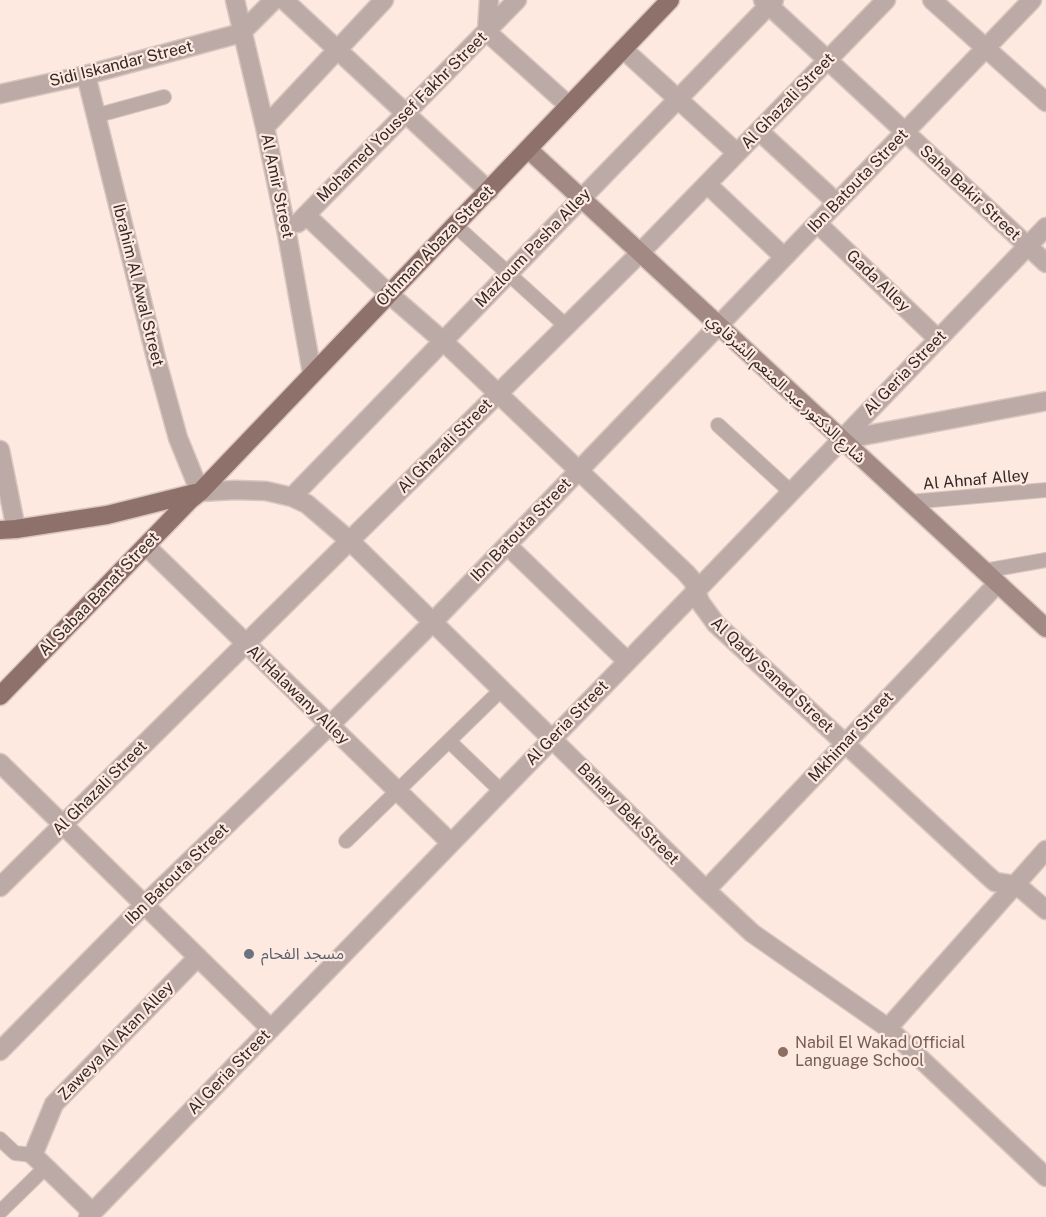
<!DOCTYPE html>
<meta charset="utf-8">
<style>
body{margin:0}
canvas{display:block;background:#fee9e1}
</style>
<canvas width="1046" height="1217"></canvas>
<script>
const ctx = document.querySelector('canvas').getContext('2d');
ctx.lineJoin = 'round';
function shape(rows) {
  const path = new Path2D();
  for (const r of rows) {
    path.moveTo(r[0], r[1]);
    for (let i = 2; i < r.length; i += 2) path.lineTo(r[i], r[i + 1]);
  }
  return path;
}
function stroke(path, color, width, dash) {
  ctx.strokeStyle = color;
  ctx.lineWidth = width;
  ctx.lineCap = dash ? 'butt' : 'round';
  ctx.setLineDash(dash || []);
  ctx.stroke(path);
}
function label(font, color, halo, rows, align = 'center') {
  ctx.font = font + ' "Public Sans","Noto Sans Arabic",sans-serif';
  ctx.lineWidth = 4.5;
  ctx.setLineDash([]);
  ctx.textBaseline = 'middle';
  ctx.strokeStyle = halo;
  ctx.fillStyle = color;
  for (const [text, x, y, turn = 0] of rows) {
    ctx.save();
    ctx.translate(x, y);
    ctx.rotate((+turn || 0) * Math.PI / 180);
    ctx.textAlign = isNaN(turn) ? turn : align;
    if (halo) ctx.strokeText(text, 0, 0);
    ctx.fillText(text, 0, 0);
    ctx.restore();
  }
}
const lane = shape([
 [95,116,164,97],
 [456,226,566,326],
 [718,425,791,492],
 [909,502,1046,490],
 [984,571,1046,560],
 [449,741,501,791],
 [346,841,501,690],
 [0,1139,15,1153,33,1155],
 [0,1212,46,1167]
]);
const street = shape([
 [235,0,265,127,287,234,312,373],
 [284,0,489,191],
 [489,0,487,32,568,105],
 [763,0,1046,263],
 [932,0,1046,102],
 [623,49,737,153],
 [86,75,157,362,178,438,200,492,235,490,266,491,292,497,307,504,350,541,706,890,752,933,888,1028,1046,1177],
 [0,94,86,75,241,33,274,0],
 [265,127,384,0],
 [759,131,837,203],
 [707,184,784,257],
 [306,215,389,294,443,341,686,573,693,581,700,602,716,624,987,875,995,882,1015,885,1024,891,1046,910],
 [298,223,517,0],
 [817,223,938,339],
 [841,440,1046,401],
 [0,450,16,529],
 [292,497,774,0],
 [507,545,627,661],
 [146,546,451,843],
 [0,763,271,1029],
 [0,887,634,259,886,0],
 [706,890,997,584],
 [888,1028,1046,850],
 [0,1051,145,904,330,725,432,623,1032,0],
 [92,1212,33,1155,54,1104,198,957],
 [88,1217,697,590,1046,227]
]);
const secondary = shape([
 [528,149,1046,628]
]);
const primary = shape([
 [0,530,16,529,107,515,195,493],
 [0,696,190,500,200,492,670,0]
]);
const markers = [
 [249,954,6,"#6b7280"],
 [783,1052,6,"#8d6e63"]
];
const streetNames = [
 ["Sidi Iskandar Street",121,64,-14],
 ["Al Ghazali Street",788,101,-46],
 ["Mohamed Youssef Fakhr Street",402,117,-45],
 ["Ibn Batouta Street",858,181,-46],
 ["Al Amir Street",277,186,78],
 ["Saha Bakir Street",970,193,43],
 ["Othman Abaza Street",435,246,-46],
 ["Mazloum Pasha Alley",533,248,-46],
 ["Gada Alley",878,281,44],
 ["Ibrahim Al Awal Street",138,285,76],
 ["Al Geria Street",905,373,-46],
 ["شارع الدكتور عبد المنعم الشرقاوي",786,389,43],
 ["Al Ghazali Street",445,446,-45],
 ["Al Ahnaf Alley",976,480,-5],
 ["Ibn Batouta Street",521,530,-46],
 ["Al Sabaa Banat Street",99,594,-46],
 ["Al Qady Sanad Street",772,675,43],
 ["Al Halawany Alley",298,695,44],
 ["Al Geria Street",567,723,-46],
 ["Mkhimar Street",851,737,-47],
 ["Al Ghazali Street",100,788,-45],
 ["Bahary Bek Street",628,814,45],
 ["Ibn Batouta Street",177,874,-44],
 ["Zaweya Al Atan Alley",116,1041,-46],
 ["Al Geria Street",229,1072,-46]
];
const worshipNames = [
 ["مسجد الفحام",261,954]
];
const educationNames = [
 ["Nabil El Wakad Official",795,1043],
 ["Language School",795,1061]
];
stroke(lane, '#d9c6bf', 16);
stroke(street, '#d9c6bf', 21);
stroke(secondary, '#d9c6bf', 21);
stroke(primary, '#d9c6bf', 21);
stroke(lane, '#bbaaa6', 14);
stroke(street, '#bbaaa6', 18);
stroke(secondary, '#a28984', 18);
stroke(primary, '#8f716b', 18);
for (const [x, y, r, color] of markers) {
  const dot = new Path2D();
  dot.arc(x, y, r, 0, 2 * Math.PI);
  ctx.fillStyle = color;
  ctx.fill(dot);
  stroke(dot, '#fee9e1', 2);
}
label('16px', '#332926', '#fee9e1', streetNames);
label('16px', '#5b616d', '#fee9e1', worshipNames, 'left');
label('16px', '#785e54', '#fee9e1', educationNames, 'left');
</script>
